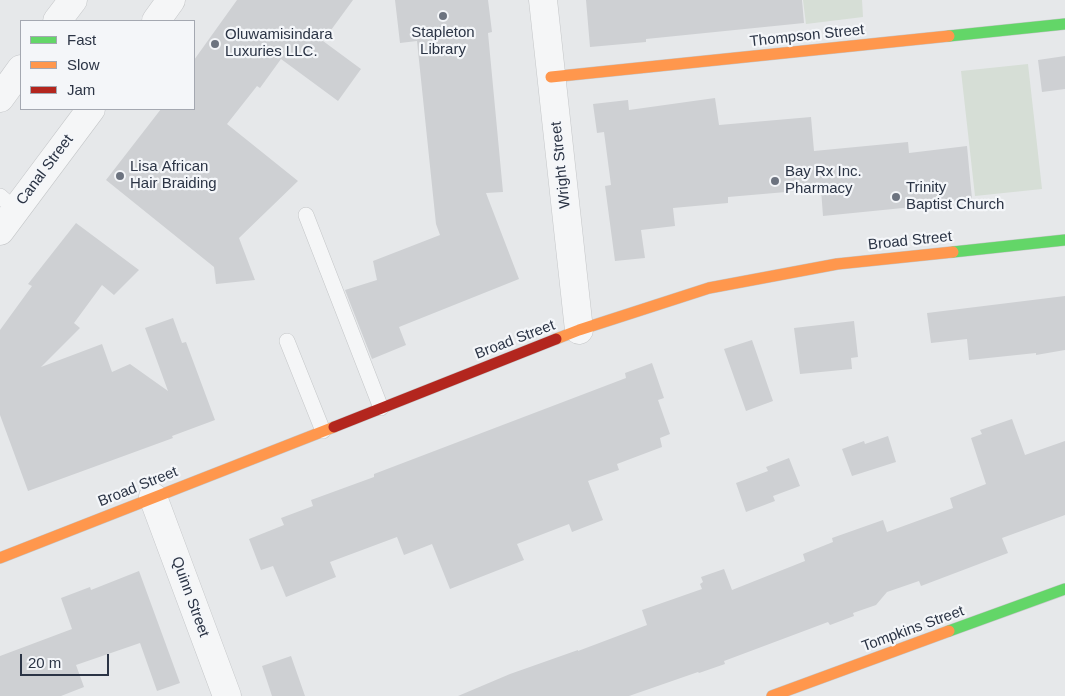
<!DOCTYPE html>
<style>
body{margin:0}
#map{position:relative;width:1065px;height:696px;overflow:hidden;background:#e6e8ea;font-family:Arial,sans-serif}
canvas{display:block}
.legend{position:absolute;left:20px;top:20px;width:175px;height:90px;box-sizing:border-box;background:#f4f6f9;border:1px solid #a4a8b1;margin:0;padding:6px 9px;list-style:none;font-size:15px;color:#2b3445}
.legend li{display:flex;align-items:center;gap:10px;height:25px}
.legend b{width:25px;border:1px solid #a4a8b1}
.scale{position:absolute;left:20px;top:654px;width:89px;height:22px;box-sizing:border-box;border:2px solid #2b3445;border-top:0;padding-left:6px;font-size:15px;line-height:18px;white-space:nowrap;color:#2b3445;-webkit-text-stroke:4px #f4f6f9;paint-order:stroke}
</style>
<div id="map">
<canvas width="1065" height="696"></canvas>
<ul class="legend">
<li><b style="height:6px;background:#63d668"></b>Fast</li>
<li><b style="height:6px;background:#ff974d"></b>Slow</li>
<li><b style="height:6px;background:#b3261e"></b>Jam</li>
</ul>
<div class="scale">20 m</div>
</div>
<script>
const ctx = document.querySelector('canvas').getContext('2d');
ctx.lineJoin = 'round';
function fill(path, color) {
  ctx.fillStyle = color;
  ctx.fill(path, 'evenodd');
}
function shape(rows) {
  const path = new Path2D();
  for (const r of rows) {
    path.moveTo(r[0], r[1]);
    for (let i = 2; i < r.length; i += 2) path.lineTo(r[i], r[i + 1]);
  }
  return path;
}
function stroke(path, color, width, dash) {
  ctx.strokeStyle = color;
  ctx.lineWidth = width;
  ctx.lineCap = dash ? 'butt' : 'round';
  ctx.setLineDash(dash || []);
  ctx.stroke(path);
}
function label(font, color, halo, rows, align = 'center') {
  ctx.font = font + ' Arial,sans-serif';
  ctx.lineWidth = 4.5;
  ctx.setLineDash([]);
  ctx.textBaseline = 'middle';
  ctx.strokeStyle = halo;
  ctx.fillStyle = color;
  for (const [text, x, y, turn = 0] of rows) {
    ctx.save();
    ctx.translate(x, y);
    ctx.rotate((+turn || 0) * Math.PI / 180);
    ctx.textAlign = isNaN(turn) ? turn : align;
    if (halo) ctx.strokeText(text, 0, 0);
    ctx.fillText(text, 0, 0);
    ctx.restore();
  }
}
const green = shape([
 [803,0,862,0,863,17,806,24],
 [1028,64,1042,189,975,196,961,71]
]);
const building = shape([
 [237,0,353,0,323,41,361,69,338,101,281,59,260,88,257,86,227,124,298,181,239,238,255,280,216,284,214,267,106,180,161,109,194,109,194,60],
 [395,0,488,0,492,32,488,33,503,192,486,193,519,279,399,327,406,345,372,359,345,290,377,280,373,261,440,235,436,224,417,41,400,43],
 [586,0,802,0,804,23,646,39,646,42,590,47],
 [1065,56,1065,89,1042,92,1038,60],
 [715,98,719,125,811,117,814,151,908,142,909,153,967,146,972,199,913,205,913,207,823,216,821,189,728,197,728,203,673,208,675,226,641,230,645,258,615,261,605,186,611,185,604,132,597,133,593,104,628,100,629,110],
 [76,223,139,270,114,295,102,285,74,323,80,328,41,367,102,344,112,372,130,364,168,391,145,328,173,318,182,343,186,342,215,420,172,436,173,438,28,491,0,415,0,330,32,286,28,284],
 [1065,296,1065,350,1036,355,1036,353,969,360,967,339,931,343,927,313],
 [854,321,858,357,851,358,852,369,800,374,794,328],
 [752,340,773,401,746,411,724,349],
 [652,363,664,398,658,400,670,434,660,438,662,447,617,464,619,470,588,481,603,520,572,532,569,524,517,544,524,560,450,589,432,544,404,555,397,537,330,562,336,577,286,597,273,566,261,570,249,539,284,525,281,518,313,506,311,500,374,477,374,474,626,378,625,373],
 [1012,419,1025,455,1065,441,1065,515,1002,538,1008,553,921,586,919,581,887,592,876,605,853,613,854,616,830,625,828,622,724,661,725,664,699,673,698,672,629,696,458,696,510,674,578,650,578,651,647,625,642,610,702,589,700,584,703,582,701,577,724,569,732,590,805,561,803,554,833,542,832,538,883,520,887,532,953,508,950,498,986,484,971,438,982,434,980,430],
 [888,436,896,462,852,476,842,449,864,441,865,444],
 [789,458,800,486,773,496,775,501,746,512,736,483,768,471,766,467],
 [139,571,180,683,157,691,140,643,76,665,84,687,61,696,0,696,0,656,72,629,61,598,90,587,91,590],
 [291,656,305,696,272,696,262,666]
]);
const lane = shape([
 [0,196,16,210],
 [306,215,381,408],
 [287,341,323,431]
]);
const street = shape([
 [543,0,579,330],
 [57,21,73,0],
 [156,21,171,0],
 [0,98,21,69],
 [0,231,91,109],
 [153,497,227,696]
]);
const fast = shape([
 [949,36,1065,24],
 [953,252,1065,240],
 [949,631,1065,589]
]);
const slow = shape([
 [551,77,949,36],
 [556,339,579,330,709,288,837,264,953,252],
 [0,558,334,427],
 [772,696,949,631]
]);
const jam = shape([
 [334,427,556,339]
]);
const markers = [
 [443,16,5,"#6c737f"],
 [215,44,5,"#6c737f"],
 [120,176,5,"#6c737f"],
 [775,181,5,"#6c737f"],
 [896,197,5,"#6c737f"]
];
const poiNames = [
 ["Stapleton",443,33,"center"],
 ["Library",443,50,"center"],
 ["Oluwamisindara",225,35],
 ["Luxuries LLC.",225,52],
 ["Lisa African",130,167],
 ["Hair Braiding",130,184],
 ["Bay Rx Inc.",785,172],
 ["Pharmacy",785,189],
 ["Trinity",906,188],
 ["Baptist Church",906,205]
];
const streetNames = [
 ["Thompson Street",807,36,-6],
 ["Wright Street",561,165,-96],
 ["Canal Street",45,170,-53],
 ["Broad Street",910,241,-6],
 ["Broad Street",515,340,-21],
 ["Broad Street",138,487,-22],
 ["Quinn Street",190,597,70],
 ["Tompkins Street",913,629,-20]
];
fill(green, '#d6ded6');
fill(building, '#ced0d3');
stroke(lane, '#c4c6c8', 16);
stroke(street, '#c4c6c8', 29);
stroke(fast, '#c4c6c8', 12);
stroke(slow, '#c4c6c8', 12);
stroke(jam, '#c4c6c8', 12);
stroke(lane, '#f5f6f7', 15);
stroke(street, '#f5f6f7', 28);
stroke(fast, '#63d668', 11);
stroke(slow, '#ff974d', 11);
stroke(jam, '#b3261e', 11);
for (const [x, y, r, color] of markers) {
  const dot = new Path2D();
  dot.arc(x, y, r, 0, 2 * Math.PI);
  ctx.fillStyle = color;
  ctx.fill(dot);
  stroke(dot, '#f4f6f9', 2);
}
label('15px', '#2b3445', '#f4f6f9', poiNames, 'left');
label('15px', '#2b3445', '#f4f6f9', streetNames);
</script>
